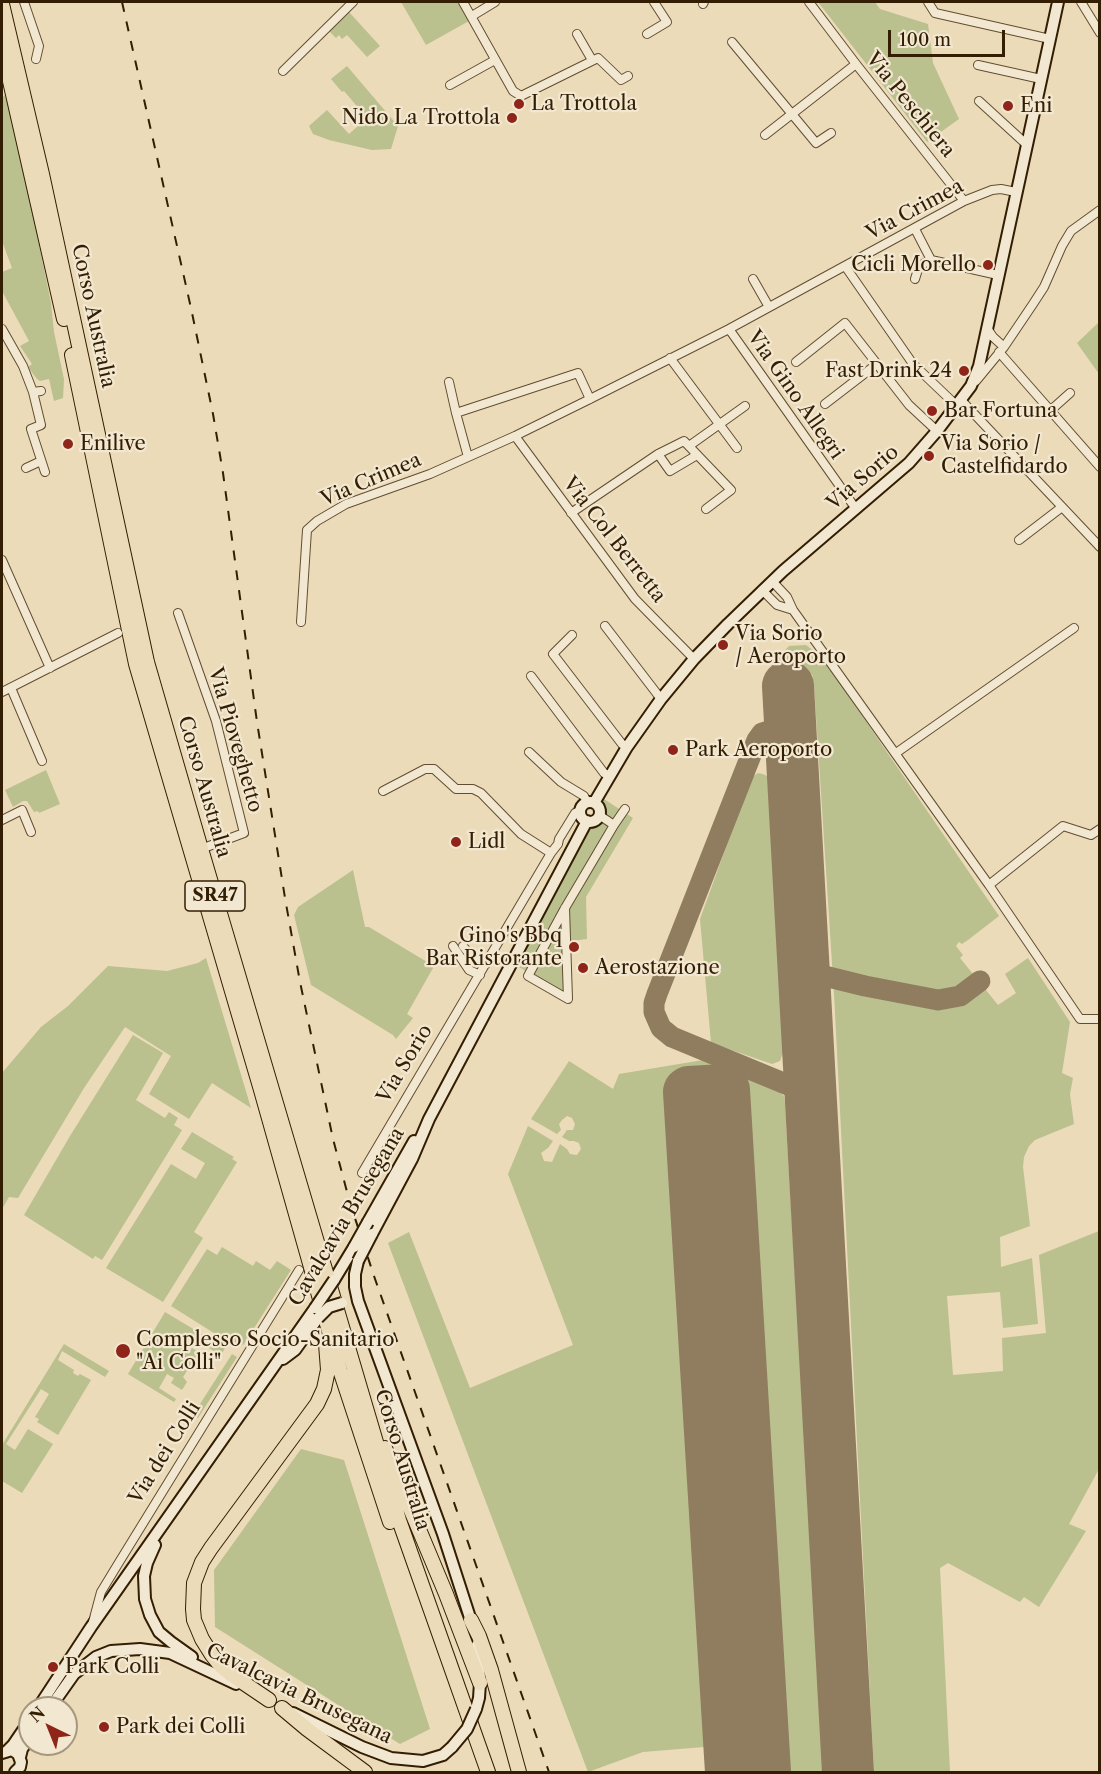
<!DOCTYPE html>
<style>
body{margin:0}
#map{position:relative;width:1101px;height:1774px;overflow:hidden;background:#ebdbb9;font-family:"Libre Caslon Text",serif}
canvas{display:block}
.frame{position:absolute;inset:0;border:3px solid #341e03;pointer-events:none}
.north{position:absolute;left:18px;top:1696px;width:60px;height:60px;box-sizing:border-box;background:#f2e8d2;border:2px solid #a6977f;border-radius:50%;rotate:317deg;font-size:16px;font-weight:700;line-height:24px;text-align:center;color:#341e03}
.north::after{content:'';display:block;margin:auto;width:21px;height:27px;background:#8f2418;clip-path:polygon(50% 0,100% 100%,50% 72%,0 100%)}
.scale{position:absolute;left:888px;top:30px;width:117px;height:27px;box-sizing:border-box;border:3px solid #341e03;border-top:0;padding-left:8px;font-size:18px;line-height:21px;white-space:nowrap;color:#341e03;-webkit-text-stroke:4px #f2e8d2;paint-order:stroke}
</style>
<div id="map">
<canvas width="1101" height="1774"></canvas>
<div class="frame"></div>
<div class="north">N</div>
<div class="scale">100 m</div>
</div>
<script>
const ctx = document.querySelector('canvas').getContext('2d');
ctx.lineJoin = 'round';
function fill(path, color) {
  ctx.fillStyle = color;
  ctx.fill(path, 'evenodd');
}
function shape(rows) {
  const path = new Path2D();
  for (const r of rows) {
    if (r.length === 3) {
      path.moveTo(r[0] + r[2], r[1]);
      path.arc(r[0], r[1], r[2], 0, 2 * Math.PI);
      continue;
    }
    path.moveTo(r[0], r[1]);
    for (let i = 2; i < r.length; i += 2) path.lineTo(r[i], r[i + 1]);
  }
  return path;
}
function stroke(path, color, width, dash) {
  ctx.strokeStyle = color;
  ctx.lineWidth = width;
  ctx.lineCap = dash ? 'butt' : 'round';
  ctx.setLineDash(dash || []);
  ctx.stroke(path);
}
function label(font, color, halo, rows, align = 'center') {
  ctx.font = font + ' "Libre Caslon Text",serif';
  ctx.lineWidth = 4.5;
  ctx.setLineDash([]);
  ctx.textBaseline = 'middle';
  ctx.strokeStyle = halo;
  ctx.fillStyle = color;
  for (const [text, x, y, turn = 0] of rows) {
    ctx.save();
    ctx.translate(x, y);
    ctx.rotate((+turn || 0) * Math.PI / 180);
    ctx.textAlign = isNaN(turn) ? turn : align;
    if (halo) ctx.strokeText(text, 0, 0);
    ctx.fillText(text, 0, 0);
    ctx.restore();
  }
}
const green = shape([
 [401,2,458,2,469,21,426,45],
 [818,2,875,2,880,9,928,24,933,63,959,119,927,142],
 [349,12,380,46,367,57,347,35,342,39,339,35,336,38,329,31],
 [347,66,398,126,391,149,372,150,329,140,313,134,309,126,327,110,349,134,367,118,344,91,342,92,331,79],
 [5,95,17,137,51,303,54,332,64,379,63,398,54,401,49,379,40,381,37,379,28,367,32,364,20,346,29,341,2,291,2,272,12,268,2,241,2,98],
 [1099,322,1099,374,1077,343],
 [806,645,822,657,999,916,968,940,962,944,959,942,956,946,963,955,960,958,998,1005,1016,993,1005,974,1028,958,1070,1022,1062,1073,1073,1078,1070,1094,1074,1124,1035,1140,1029,1146,1024,1157,1023,1167,1030,1226,1000,1237,1001,1267,1032,1258,1038,1324,1003,1328,1000,1292,947,1296,953,1375,1003,1371,1002,1338,1046,1333,1039,1255,1099,1231,1099,1469,1069,1524,1086,1531,1039,1607,1024,1597,1020,1602,948,1563,940,1568,950,1772,874,1772,834,994,814,685,812,674,804,674,802,667,774,669,776,660,789,646],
 [46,770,60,804,39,813,38,811,34,812,27,801,23,801,13,807,5,790],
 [758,773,763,774,769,777,771,786,784,1050,780,1061,772,1064,711,1043,700,919,751,778],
 [604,799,633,818,586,897,587,939,562,942,564,993,510,962,585,829],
 [353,870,365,927,369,927,432,965,433,968,407,1014,413,1018,396,1039,393,1035,311,985,294,915,298,907],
 [206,958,251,1108,212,1083,189,1119,149,1094,171,1056,125,1027,84,1088,18,1198,9,1197,2,1209,2,1073,41,1027,68,1006,108,966,167,971,198,963],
 [133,1035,163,1053,136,1100,165,1118,169,1112,178,1118,174,1125,182,1130,102,1260,95,1256,93,1259,24,1215,70,1136],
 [703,1060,775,1088,784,1096,785,1104,824,1772,765,1772,724,1090,689,1093,731,1772,706,1772,704,1747,643,1752,588,1772,388,1243,409,1232,470,1388,573,1345,508,1174,528,1126,553,1141,548,1148,541,1153,544,1161,552,1162,560,1144,567,1149,570,1154,577,1155,581,1149,579,1143,574,1141,569,1141,562,1137,567,1130,573,1130,575,1124,572,1118,567,1116,562,1120,559,1124,561,1130,557,1134,531,1119,569,1061,613,1089,619,1074],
 [192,1132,234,1157,232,1159,237,1162,194,1232,203,1238,163,1302,106,1268,171,1164,196,1179,205,1163,181,1149],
 [222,1247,253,1266,256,1261,270,1270,277,1261,291,1270,244,1344,239,1347,233,1345,171,1306,207,1249,217,1255],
 [165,1312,225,1348,221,1355,190,1337,183,1350,188,1353,192,1348,204,1355,197,1366,192,1363,183,1377,187,1382,182,1390,171,1383,174,1378,167,1374,159,1388,176,1399,174,1402,128,1374],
 [64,1344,109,1371,105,1377,62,1351,58,1360,74,1370,73,1373,78,1376,80,1374,91,1380,58,1435,37,1422,39,1419,35,1417,49,1394,41,1389,6,1444,15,1450,28,1429,53,1444,22,1493,2,1481,2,1445],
 [232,1354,237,1357,198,1418,193,1415],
 [301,1449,344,1460,430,1729,400,1744,215,1627,214,1570]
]);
const taxiway = shape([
 [791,746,786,737,772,730,762,733,757,740,657,994,654,1003,654,1012,661,1028,672,1037,810,1094],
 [804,971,865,986,938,1000,960,996,980,981]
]);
const runway = shape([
 [788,686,848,1772],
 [731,1772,689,1092,724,1090,765,1772]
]);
const street = shape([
 [24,2,39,46,36,59],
 [463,2,513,91,521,96,598,58,621,80,628,76],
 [809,2,856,64,964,201],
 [928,2,935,13,1050,39],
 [1081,2,1100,33],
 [703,4,704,2],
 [472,16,495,2],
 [577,34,592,60],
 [647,34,667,22,654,2],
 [732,42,816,143,831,133],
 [978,65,1041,79],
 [283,71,353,2],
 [450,85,495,60],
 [979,101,1026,144],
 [765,135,856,64],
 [915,229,931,260,998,275],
 [845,266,913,364,957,406],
 [753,279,769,307],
 [915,279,919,266,931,260],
 [987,328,993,337,1004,347],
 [2,329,23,366,33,392,41,391],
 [729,329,856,509],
 [999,352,1100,467],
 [670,358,737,448],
 [796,362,845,323,909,405,937,431],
 [976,381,1004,347,1033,304,1044,287,1062,246,1071,231,1100,210],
 [449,382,456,413],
 [33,392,41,425,31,429,45,472],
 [961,400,1100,547],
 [825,404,877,364],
 [1051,410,1070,393],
 [515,436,635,599,694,659],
 [689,446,745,406],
 [658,454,670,471,697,455],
 [468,457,456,413,578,373,590,399],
 [26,468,41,461],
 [571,513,658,454,684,441,731,490,706,509],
 [1019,540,1062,507],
 [2,560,50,668],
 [772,581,787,597,793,610,989,885,1080,1019,1100,1019],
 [762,590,777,605,793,610],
 [178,613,216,721,244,833,201,849],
 [301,622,307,530,317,521,346,504,430,474,515,436,590,399,729,329,964,201,992,190,1001,189,1016,192],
 [605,626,661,699],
 [572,635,553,654,622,744,627,747],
 [531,676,604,773,609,776],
 [11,688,42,761],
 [2,692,118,633],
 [529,752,561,782,584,796,587,802],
 [896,753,1074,628],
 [383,791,425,769,434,769,456,789,473,789,481,793,521,834,551,853],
 [2,820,22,810,31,832],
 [614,825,625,809],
 [989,885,1063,826,1091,835,1100,829],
 [565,908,568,999,528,976,565,908,614,825,599,815],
 [453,946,469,970,480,975],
 [463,946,473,959,486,964],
 [362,1173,551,853,558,844,559,839,575,813,580,811],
 [93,1622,101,1592,118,1564,299,1270]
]);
const secondary = shape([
 [590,812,10],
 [594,803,627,747,661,699,694,659,728,624,783,571,909,463,937,431,971,386,979,366,1058,2],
 [368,1222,414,1141],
 [372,1234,412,1159,429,1119,587,821],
 [358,1261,355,1274,355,1287,358,1301,443,1534,473,1627],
 [334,1280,354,1247],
 [283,1359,295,1350,318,1318],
 [155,1545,147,1563,144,1576,145,1599,150,1615,159,1632,171,1642,192,1657],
 [38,1708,91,1627,315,1308],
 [50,1708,74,1674,96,1657,111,1651,140,1649,170,1653,236,1684],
 [476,1709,479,1698,480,1683,479,1655,477,1645],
 [293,1713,362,1747,391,1758,423,1761,443,1755,452,1747],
 [8,1750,13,1745,30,1720],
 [2,1753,12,1750,18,1754,21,1762,20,1767,15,1772],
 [20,1757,22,1749,30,1737]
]);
const highway = shape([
 [2,4,42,174,147,662,201,849,399,1520,488,1772],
 [2,46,64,319],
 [72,355,136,664,261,1090,340,1370,390,1522],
 [385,1448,446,1594,480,1683],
 [471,1620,479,1636,491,1670,519,1772],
 [269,1700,232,1675,221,1666,212,1655,202,1639,194,1620,193,1609,194,1583,202,1562,211,1548,317,1404,324,1389,328,1370,326,1344],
 [282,1708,307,1729,365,1772]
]);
const rail = shape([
 [122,2,191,308,213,414,223,473,257,722,285,898,300,982,333,1139,350,1203,374,1276,549,1772]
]);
const secondaryBridge = shape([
 [354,1247,368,1222],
 [358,1261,372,1234],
 [315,1308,334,1280],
 [318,1318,329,1307,342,1303],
 [452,1747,467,1729,476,1709]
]);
const markers = [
 [519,104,6,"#8f2418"],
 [1008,106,6,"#8f2418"],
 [512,118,6,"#8f2418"],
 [988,265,6,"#8f2418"],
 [964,371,6,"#8f2418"],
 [932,411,6,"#8f2418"],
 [68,444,6,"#8f2418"],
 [929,456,6,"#8f2418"],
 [723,645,6,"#8f2418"],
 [673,750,6,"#8f2418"],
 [456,842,6,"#8f2418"],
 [574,947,6,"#8f2418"],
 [583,968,6,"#8f2418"],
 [123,1351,8,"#8f2418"],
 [53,1667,6,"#8f2418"],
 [104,1727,6,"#8f2418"]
];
const shields = [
 [215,896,60]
];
const shieldNames = [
 ["SR47",215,896]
];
const poiNames = [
 ["La Trottola",531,104],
 ["Eni",1020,106],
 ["Nido La Trottola",500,118,"right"],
 ["Cicli Morello",976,265,"right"],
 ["Fast Drink 24",952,371,"right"],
 ["Bar Fortuna",944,411],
 ["Enilive",80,444],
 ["Via Sorio /",941,444],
 ["Castelfidardo",941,467],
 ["Via Sorio",735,634],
 ["/ Aeroporto",735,657],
 ["Park Aeroporto",685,750],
 ["Lidl",468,842],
 ["Gino's Bbq",562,936,"right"],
 ["Bar Ristorante",562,959,"right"],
 ["Aerostazione",595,968],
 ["Complesso Socio-Sanitario",136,1340],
 ["\"Ai Colli\"",136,1363],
 ["Park Colli",65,1667],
 ["Park dei Colli",116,1727]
];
const streetNames = [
 ["Via Peschiera",910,105,51],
 ["Via Crimea",915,210,-28],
 ["Corso Australia",93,316,78],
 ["Via Gino Allegri",795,395,55],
 ["Via Sorio",863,478,-41],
 ["Via Crimea",371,480,-23],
 ["Via Col Berretta",614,540,52],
 ["Via Pioveghetto",235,740,74],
 ["Corso Australia",204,787,74],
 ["Via Sorio",405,1064,-59],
 ["Cavalcavia Brusegana",347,1217,-59],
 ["Via dei Colli",165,1453,-58],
 ["Corso Australia",402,1460,73],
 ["Cavalcavia Brusegana",299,1694,26]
];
fill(green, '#bac08e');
stroke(taxiway, '#907c5e', 21);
stroke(runway, '#907c5e', 52);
stroke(street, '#624d30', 10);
stroke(secondary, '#341e03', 14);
stroke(highway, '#341e03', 16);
stroke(street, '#f2e8d2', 8);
stroke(secondary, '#f2e8d2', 10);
stroke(highway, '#ebdbb9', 14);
stroke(rail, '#341e03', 2, [10, 10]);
stroke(secondaryBridge, '#341e03', 14, []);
stroke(secondaryBridge, '#f2e8d2', 10);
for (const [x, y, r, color] of markers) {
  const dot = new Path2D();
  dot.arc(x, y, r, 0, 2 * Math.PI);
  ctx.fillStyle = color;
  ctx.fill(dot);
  stroke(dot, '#f2e8d2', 2);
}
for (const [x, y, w] of shields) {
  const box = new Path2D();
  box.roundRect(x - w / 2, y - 15, w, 30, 4.5);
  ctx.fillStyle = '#f2e8d2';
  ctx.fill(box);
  stroke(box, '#341e03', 1.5);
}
label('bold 18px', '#341e03', null, shieldNames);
label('20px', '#341e03', '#f2e8d2', poiNames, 'left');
label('20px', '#341e03', '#f2e8d2', streetNames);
</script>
